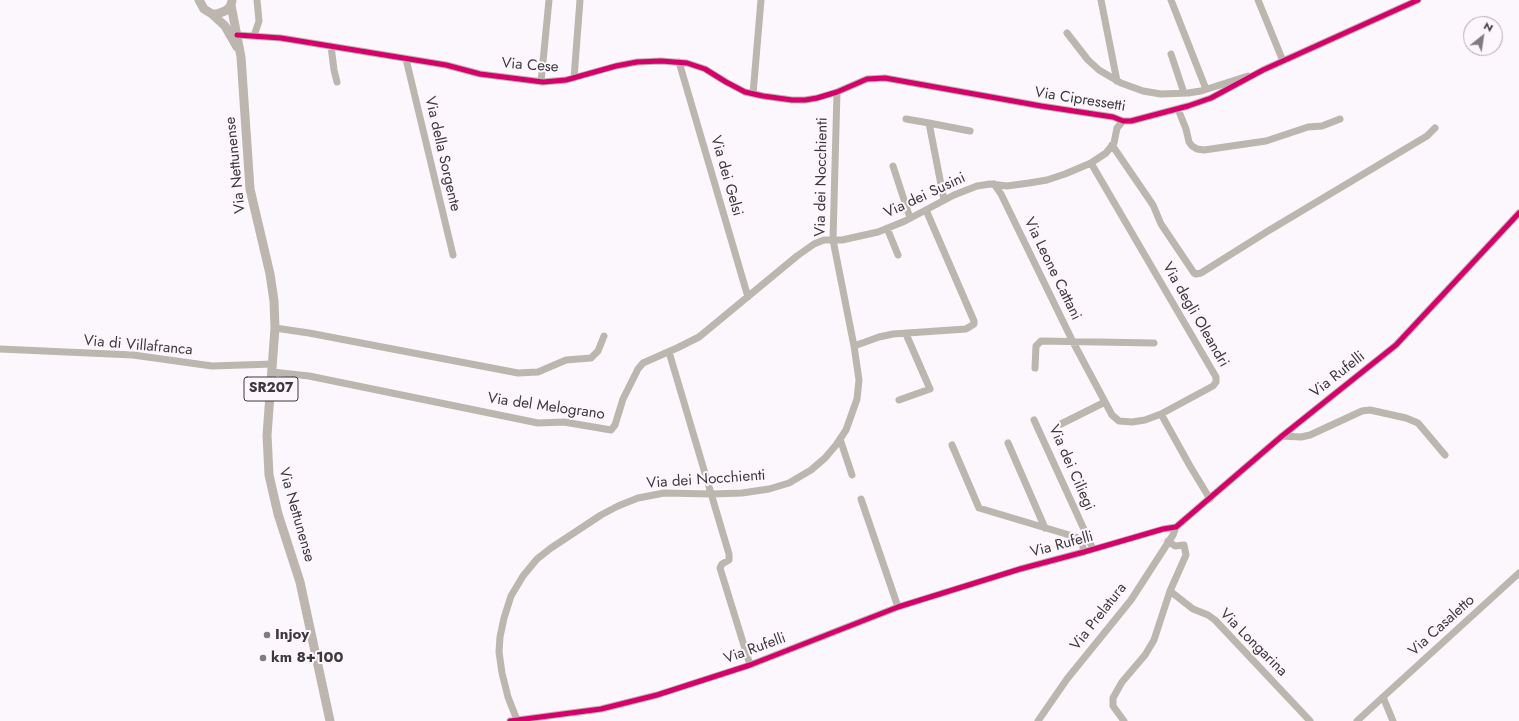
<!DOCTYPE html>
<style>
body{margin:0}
#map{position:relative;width:1519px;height:721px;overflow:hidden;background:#fcf7fc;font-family:Jost,sans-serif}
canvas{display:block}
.north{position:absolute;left:1463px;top:16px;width:40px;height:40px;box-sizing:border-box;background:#fdf6fd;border:1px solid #b0aab0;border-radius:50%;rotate:30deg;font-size:11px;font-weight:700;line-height:16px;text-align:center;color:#3c393c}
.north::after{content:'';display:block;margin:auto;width:14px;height:18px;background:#7f7c7f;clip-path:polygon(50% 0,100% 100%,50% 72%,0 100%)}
</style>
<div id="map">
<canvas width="1519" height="721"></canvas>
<div class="north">N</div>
</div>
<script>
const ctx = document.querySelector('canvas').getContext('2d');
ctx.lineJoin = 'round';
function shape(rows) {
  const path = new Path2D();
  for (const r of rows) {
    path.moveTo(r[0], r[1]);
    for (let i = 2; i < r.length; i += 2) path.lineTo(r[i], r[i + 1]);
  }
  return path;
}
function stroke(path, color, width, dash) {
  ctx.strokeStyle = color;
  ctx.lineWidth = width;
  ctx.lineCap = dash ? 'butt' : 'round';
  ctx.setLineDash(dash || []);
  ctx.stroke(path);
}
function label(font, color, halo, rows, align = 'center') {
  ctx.font = font + ' Jost,sans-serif';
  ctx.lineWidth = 4;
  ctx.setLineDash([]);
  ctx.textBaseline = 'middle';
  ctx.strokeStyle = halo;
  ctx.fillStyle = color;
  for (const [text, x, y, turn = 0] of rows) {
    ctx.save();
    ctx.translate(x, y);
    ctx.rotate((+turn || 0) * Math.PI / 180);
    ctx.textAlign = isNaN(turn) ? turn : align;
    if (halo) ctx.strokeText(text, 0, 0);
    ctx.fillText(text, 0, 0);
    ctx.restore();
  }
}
const minor = shape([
 [1101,0,1117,81],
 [1171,0,1206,89],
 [1258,0,1283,61],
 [1067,33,1088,60,1099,70,1121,83,1143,91,1161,94,1188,93,1201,91,1248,76],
 [237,35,281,38,446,65,480,74,543,82,566,80,616,66,637,62,661,61,687,63,705,69,726,82,745,92,763,96,792,100,805,100,817,98,837,92,867,79,885,78,1041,106,1113,117,1123,121,1131,121,1188,106,1211,98,1263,70,1418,0],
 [254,36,259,21,257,0],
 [331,46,334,70,337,82],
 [1171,54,1184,93],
 [406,59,453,255],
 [679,62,748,297],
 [574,78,580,0],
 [541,82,549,0],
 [753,94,761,0],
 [1178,109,1186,129,1189,142,1192,146,1197,149,1204,150,1266,141,1308,127,1322,126,1340,119],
 [906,119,929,123],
 [1112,145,1153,205,1161,224,1194,273,1196,274,1201,273,1268,231,1427,136,1435,128],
 [1091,163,1216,377,1216,382,1213,386,1161,414,1190,466,1210,499],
 [893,166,910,218],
 [994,184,1001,194,1073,342,1112,415,1119,421,1132,422,1145,420,1161,414],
 [944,200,929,123,970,131],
 [887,228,898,255],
 [275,328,309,333,518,373,538,372,566,360,591,358,598,351,604,336],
 [854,346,879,337,893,334,966,329,974,324,974,321,926,210],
 [0,349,133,355,212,366,273,364],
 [669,352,729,554,729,560,722,564,720,568,750,665],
 [1035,368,1036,346,1041,341,1154,343],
 [272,372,309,376,538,423,564,422,611,430,615,425,623,399,638,369,643,363,677,348,699,337,797,256,814,244,824,240,842,240,878,232,905,221,954,195,977,186,990,184,1007,186,1029,183,1047,180,1065,174,1091,163,1106,153,1114,143,1117,128,1123,121],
 [899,400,930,389,906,334],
 [1034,420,1093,549],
 [1061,424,1105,402],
 [1282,436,1301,437,1310,435,1362,411,1370,410,1406,418,1418,423,1445,455],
 [840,439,852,475],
 [1008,443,1045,528],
 [952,445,979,508,1076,537,1082,543,1084,552],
 [861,499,898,607],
 [1170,591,1193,609,1208,615,1215,620,1310,721],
 [1383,697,1519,573],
 [517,720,508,697,502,673,499,652,500,637,504,618,511,596,523,576,537,559,551,548,601,515,618,506,638,498,664,493,712,494,742,493,769,489,789,483,811,470,825,458,836,445,846,430,857,399,859,380,854,346,833,240,837,92],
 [510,721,601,709,657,695,750,665,898,607,1020,569,1084,552,1163,529,1176,527,1282,436,1396,345,1519,213],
 [1038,721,1067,679,1131,600,1173,535,1176,527],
 [1124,721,1113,706,1113,698,1122,682,1145,655,1154,640,1170,591,1186,555,1184,545,1175,546,1168,541],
 [1357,721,1383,697,1393,721]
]);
const major = shape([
 [199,0,204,9,212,14,217,14,225,11,230,7,232,1],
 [231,5,241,57,250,189,270,274,274,301,275,328,267,435,269,475,278,514,300,582,330,721],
 [212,14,225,26,237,47]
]);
const cycleway = shape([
 [237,35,281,38,446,65,480,74,543,82,566,80,616,66,637,62,661,61,687,63,705,69,726,82,745,92,763,96,792,100,805,100,817,98,837,92,867,79,885,78,1041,106,1113,117,1123,121,1131,121,1188,106,1211,98,1263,70,1418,0],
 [510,721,601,709,657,695,750,665,898,607,1020,569,1084,552,1163,529,1176,527,1282,436,1396,345,1519,213]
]);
const markers = [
 [267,635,4,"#7f7c7f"],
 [263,658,4,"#7f7c7f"]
];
const shields = [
 [271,389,54]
];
const shieldNames = [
 ["SR207",271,389]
];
const streetNames = [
 ["Via Cese",530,66,4],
 ["Via Cipressetti",1080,100,9],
 ["Via della Sorgente",442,154,77],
 ["Via Nettunense",236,165,-96],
 ["Via dei Gelsi",726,176,74],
 ["Via dei Nocchienti",822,177,-89],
 ["Via dei Susini",925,196,-25],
 ["Via Leone Cattani",1052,269,64],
 ["Via degli Oleandri",1195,315,60],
 ["Via di Villafranca",138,346,5],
 ["Via Rufelli",1338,375,-38],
 ["Via del Melograno",546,407,8],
 ["Via dei Ciliegi",1071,468,66],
 ["Via dei Nocchienti",706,480,-4],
 ["Via Nettunense",296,515,74],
 ["Via Rufelli",1062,545,-15],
 ["Via Prelatura",1099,617,-52],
 ["Via Casaletto",1442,626,-42],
 ["Via Longarina",1253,643,45],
 ["Via Rufelli",755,649,-20]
];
const poiNames = [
 ["Injoy",275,635],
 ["km 8+100",271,658]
];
stroke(minor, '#bbb6ae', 7);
stroke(major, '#bcb6af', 9);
stroke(cycleway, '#d6006c', 5);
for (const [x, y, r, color] of markers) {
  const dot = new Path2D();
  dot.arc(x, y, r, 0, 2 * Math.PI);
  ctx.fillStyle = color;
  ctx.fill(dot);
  stroke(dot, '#fdf6fd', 1.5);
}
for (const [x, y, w] of shields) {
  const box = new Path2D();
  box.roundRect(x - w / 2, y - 12, w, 24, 3);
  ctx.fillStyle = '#fdf6fd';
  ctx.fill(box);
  stroke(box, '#3c393c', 1);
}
label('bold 14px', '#3c393c', null, shieldNames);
label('15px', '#3c393c', '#fdf6fd', streetNames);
label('bold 15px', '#3c393c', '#fdf6fd', poiNames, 'left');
</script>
